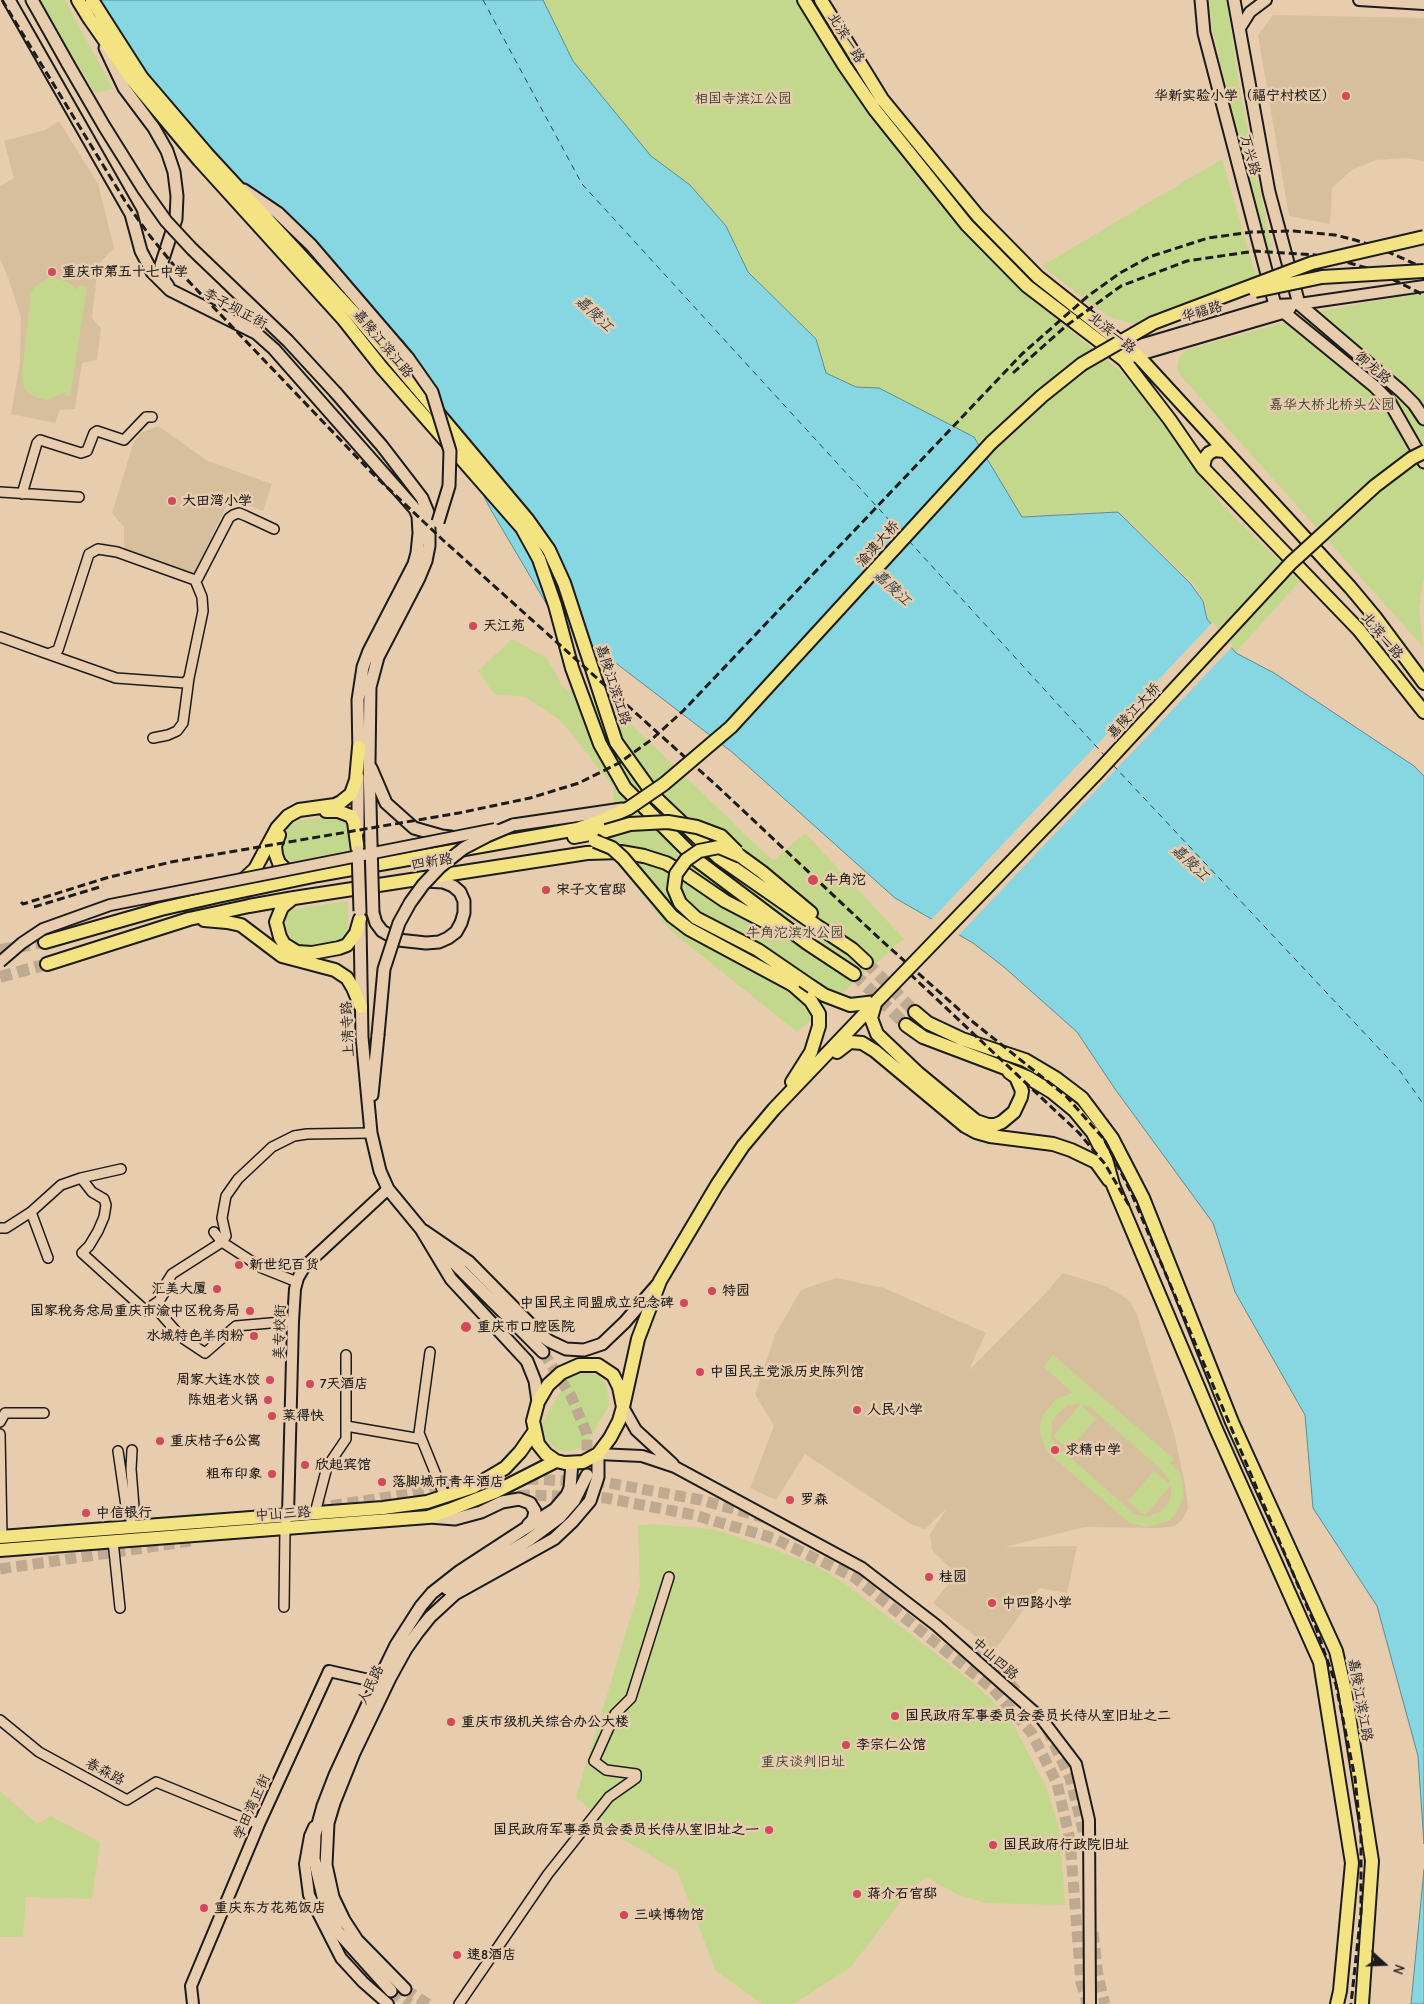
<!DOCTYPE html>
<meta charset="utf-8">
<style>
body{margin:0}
#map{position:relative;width:1424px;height:2004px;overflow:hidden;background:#e7ccae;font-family:"Comic Neue",sans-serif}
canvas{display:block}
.north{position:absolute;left:1359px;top:1939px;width:50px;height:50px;-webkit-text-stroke:4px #e7ccae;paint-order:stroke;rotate:110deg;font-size:14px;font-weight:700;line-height:20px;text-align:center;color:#1c1c1c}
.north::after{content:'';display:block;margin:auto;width:18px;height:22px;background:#1c1c1c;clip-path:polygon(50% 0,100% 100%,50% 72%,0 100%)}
</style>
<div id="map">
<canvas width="1424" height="2004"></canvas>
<div class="north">N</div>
</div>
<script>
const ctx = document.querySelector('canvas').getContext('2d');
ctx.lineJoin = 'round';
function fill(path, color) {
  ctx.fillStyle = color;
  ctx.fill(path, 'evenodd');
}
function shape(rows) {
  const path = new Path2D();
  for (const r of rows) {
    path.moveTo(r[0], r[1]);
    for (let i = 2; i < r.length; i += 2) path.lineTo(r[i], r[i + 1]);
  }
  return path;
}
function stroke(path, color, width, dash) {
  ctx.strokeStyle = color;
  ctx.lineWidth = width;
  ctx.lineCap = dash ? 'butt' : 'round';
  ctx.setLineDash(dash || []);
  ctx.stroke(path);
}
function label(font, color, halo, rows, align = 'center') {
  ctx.font = font + ' "Comic Neue","LXGW WenKai TC",sans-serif';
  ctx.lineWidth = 5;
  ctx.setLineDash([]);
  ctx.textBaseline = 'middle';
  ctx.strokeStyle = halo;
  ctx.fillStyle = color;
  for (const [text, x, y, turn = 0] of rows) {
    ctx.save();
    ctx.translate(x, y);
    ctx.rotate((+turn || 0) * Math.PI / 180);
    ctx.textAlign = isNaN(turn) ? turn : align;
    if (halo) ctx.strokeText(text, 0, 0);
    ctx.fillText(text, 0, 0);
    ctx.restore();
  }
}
const built = shape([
 [1273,15,1424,18,1424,161,1406,158,1376,160,1352,170,1332,188,1330,224,1289,216,1258,35],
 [59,121,98,184,114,248,98,265,92,318,101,328,97,360,82,363,75,409,60,410,55,423,11,414,20,362,21,317,9,280,0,259,0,186,14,178,4,141,45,130],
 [158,426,208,461,272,484,263,511,230,498,194,575,124,549,124,527,112,513,133,444,140,433],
 [1063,1273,1108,1287,1130,1301,1137,1315,1174,1433,1186,1490,1188,1509,1182,1520,1175,1526,1161,1528,1085,1527,1005,1547,1077,1546,1067,1593,1039,1588,994,1651,933,1603,956,1574,932,1550,930,1534,947,1508,925,1529,911,1524,805,1454,776,1500,750,1488,774,1426,755,1394,775,1335,801,1290,836,1278,884,1288,986,1333,969,1370,1041,1298]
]);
const green = shape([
 [39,0,65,0,113,89,95,93],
 [543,0,797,0,872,115,962,227,1023,292,1120,371,1165,421,1198,474,1224,507,1300,581,1236,652,1208,619,1204,600,1192,582,1118,511,1022,516,974,436,973,436,974,437,879,388,856,387,826,373,816,339,748,272,726,226,690,185,651,156,573,61],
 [1209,0,1227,0,1238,81,1273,255,1267,256,1212,27],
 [1222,159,1257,280,1150,328,1119,320,1106,315,1042,266],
 [49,278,55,278,69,283,77,290,79,285,87,287,70,397,65,396,65,392,47,400,35,397,25,390,22,376,31,293,36,286],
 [1424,292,1424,575,1419,607,1423,647,1182,377,1177,369,1179,358,1186,350,1332,309],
 [512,639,547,658,562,686,567,690,592,695,613,707,773,861,805,833,904,939,797,1032,670,930,615,860,609,837,614,802,613,787,572,734,557,718,525,697,494,694,478,671],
 [333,817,343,819,350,830,351,847,345,856,296,864,283,855,281,844,284,832,291,825,301,820],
 [348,901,348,935,340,944,307,949,290,939,285,925,287,913,295,909],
 [1053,1355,1174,1459,1170,1463,1181,1474,1184,1496,1175,1515,1166,1522,1147,1527,1130,1523,1047,1452,1041,1437,1040,1426,1043,1415,1056,1399,1073,1393,1044,1367],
 [1077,1404,1080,1405,1053,1436,1069,1450,1096,1419,1081,1405,1090,1407,1156,1465,1169,1479,1170,1484,1154,1471,1128,1501,1145,1515,1171,1485,1171,1495,1169,1502,1161,1511,1148,1517,1134,1514,1055,1444,1051,1438,1051,1431,1052,1422,1056,1415,1068,1405],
 [583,1371,597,1375,606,1383,609,1405,585,1446,568,1451,557,1450,547,1440,541,1425,570,1375],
 [654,1524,712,1529,764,1546,815,1565,844,1583,975,1684,1010,1718,1046,1787,1060,1831,1065,1905,986,1903,958,1895,926,1877,907,1893,851,1967,794,2004,762,2004,716,1971,677,1871,618,1836,576,1797,640,1586,638,1525],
 [0,1791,37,1824,51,1816,100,1842,92,1899,26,1897,23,1937,0,1937]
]);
const water = shape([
 [99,0,543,0,573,61,651,156,690,185,726,226,748,272,816,339,826,373,856,387,879,388,974,437,1022,517,1118,512,1190,583,1203,601,1207,619,1236,653,1274,673,1414,766,1424,776,1424,1844,1418,1756,1377,1606,1313,1508,1305,1415,1235,1292,1213,1223,1115,1089,1077,1032,1004,967,973,943,895,898,732,752,553,615,491,510,404,341,239,213,99,0],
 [1424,1870,1424,2004,1411,2004,1424,1870]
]);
const pier = shape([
 [1213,622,1233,646,957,937,930,921]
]);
const ferry = shape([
 [483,0,582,184,901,533],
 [909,541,1105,756],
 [1113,765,1400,1071,1424,1105]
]);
const secondaryTunnel = shape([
 [543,1352,571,1396,587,1434,587,1475],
 [486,1497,530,1495,606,1498,694,1515,773,1538,854,1577,993,1689,1031,1732,1057,1783,1070,1840,1081,1982,1087,2004],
 [315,1508,463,1486,532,1479,609,1483,701,1500,766,1518],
 [425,1508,468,1498],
 [0,1569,191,1541],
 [971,1651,1004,1677,1020,1695],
 [1047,1729,1070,1778,1083,1830,1085,1854],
 [1093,1932,1098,1976,1105,2004],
 [405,1989,428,2004],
 [391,1991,410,2004]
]);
const primaryTunnel = shape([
 [0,950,45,942],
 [866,962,915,1012],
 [854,974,906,1025],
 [0,977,47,964]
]);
const minor = shape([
 [0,492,79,497],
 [22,494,37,443,40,440,81,453,87,451,94,433,97,431,124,440,146,417,152,417],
 [0,637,48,654,58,650,89,554,98,549,117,552,195,580,198,578,229,518,233,515,239,513,246,516,274,529],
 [48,654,116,678,185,683,189,678,203,611,202,597,195,580],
 [153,738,168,735,177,731,183,723,189,678],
 [81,1178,92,1192,104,1199,106,1205,104,1217,98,1231,89,1246,82,1253,146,1311],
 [31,1212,48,1258],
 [0,1228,6,1228,31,1212,61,1185,81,1178,121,1169],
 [214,1232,222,1242,262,1268,297,1282],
 [293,1321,236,1326,205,1353,181,1337,153,1305,159,1301,164,1293,167,1282,172,1274,222,1242,226,1236,222,1218,226,1196,238,1179,272,1147,294,1136,307,1134,371,1133],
 [430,1352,419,1433,445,1497],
 [0,1422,5,1413,44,1413],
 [346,1426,421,1439],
 [0,1434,2,1537],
 [118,1451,126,1506,131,1517],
 [315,1513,327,1467,346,1439,346,1355],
 [131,1527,131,1517,134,1507,131,1469,132,1450],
 [113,1541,120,1608],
 [284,1607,285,1529,286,1522],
 [0,1720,39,1752,127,1800,156,1782,259,1824],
 [459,2004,548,1874,609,1797,636,1778,636,1774,606,1770,594,1761,615,1714,631,1698,669,1577]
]);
const tertiary = shape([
 [1359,0,1424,4],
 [1240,28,1250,12,1266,0],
 [1123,350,1275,305,1299,304,1424,286],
 [1132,357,1283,313,1290,309],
 [623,1407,636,1430,673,1464],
 [598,1454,642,1456,675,1467,862,1568,936,1625,1041,1718,1076,1764,1089,1820,1090,2004],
 [288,1515,293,1321,295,1289,298,1278,305,1266,388,1189],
 [314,1827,310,1836,305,1864,309,1895,341,1958,363,1982,388,2004],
 [193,2004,191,1986,259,1824,329,1671,378,1682]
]);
const secondary = shape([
 [9,0,131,214,141,251,152,272,170,290,256,333,274,349,415,509,418,516,419,533,417,553,414,564,369,651,363,667,358,700,359,756],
 [32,0,68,64],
 [1201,0,1204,33,1275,305,1374,386,1389,401,1424,462],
 [1234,0,1269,192,1299,304,1401,391,1414,404,1424,419],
 [105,48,124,88,154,128,167,151,174,172,177,196,176,219,161,265,163,279,168,286],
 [244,190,278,213,311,245,408,358],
 [336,393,382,446,422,498,429,515,429,546,426,561,419,578,378,657,370,687,369,763,371,844],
 [371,768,386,803,414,828,442,836,451,837],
 [513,825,622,809],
 [358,831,358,777],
 [373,913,376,923,382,931,398,940,426,943,439,942,448,938,456,932,461,923,464,913,464,901,460,892,453,886,443,882,425,881],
 [360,924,362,1037,371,1133,380,1171,388,1189,421,1229,451,1279,527,1361,535,1381,538,1402],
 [372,1095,378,1035],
 [424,1231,469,1262,541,1335,549,1341,566,1349,584,1350,602,1344,625,1322,657,1285],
 [441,1250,543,1352],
 [429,1517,455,1519,481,1512,502,1502,519,1499,530,1503,535,1511,533,1520,528,1525],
 [447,1589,529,1540,560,1517,574,1501,587,1475],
 [405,1989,357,1940,344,1920,333,1897,326,1865,328,1823,334,1803,354,1753,390,1678,406,1649,418,1632,430,1617,455,1594,554,1539,573,1521,590,1501,598,1477,598,1454],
 [391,1991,338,1932,325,1905,314,1859,315,1835,323,1806,335,1775,378,1682,396,1645,421,1606,432,1593,460,1571,555,1509,567,1495,570,1488,572,1463]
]);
const primary = shape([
 [78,0,89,18,133,81,199,160,344,320,382,368,522,528,539,559,555,605,572,668,600,744,625,788,698,861,807,943,854,974],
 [92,0,142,78,207,154,353,312,527,519,549,550,564,583,616,742,656,798,718,857,817,926,852,949,866,962],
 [804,0,844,65,875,110,967,225,1027,286,1124,360,1170,420,1203,468,1359,630,1424,712],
 [821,0,882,99,978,216,1038,277,1138,356,1350,587,1375,617,1424,683],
 [1203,468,1205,458,1209,453,1215,450,1224,451],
 [326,811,338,811,351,816,354,822,358,851],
 [279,835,275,846,276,855,279,863,285,869,296,874],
 [574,837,606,831],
 [740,856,762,872,811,913],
 [240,883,255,869,277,828,288,816,299,810,335,805,341,802,351,794,356,780,359,747],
 [293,898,282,907,276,922,280,937,284,944,297,952,312,953,339,948,347,945,356,933,360,919],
 [204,920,227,922,241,925,282,956,335,970,347,978,353,988,361,1007],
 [45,942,161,909,218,896,318,875,577,829,601,821,629,808],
 [47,964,189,919,249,906,294,898,587,853,621,852,644,856,666,863,687,875,725,901,775,927],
 [812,987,824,995,850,1005,876,1002],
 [875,1004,871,1018,877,1034,918,1073,976,1121,988,1125,995,1125,1002,1122,1014,1112,1021,1097,1022,1091,1016,1077,1009,1072],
 [915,1012,928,1023,962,1039,1025,1060,1057,1079,1082,1098,1112,1138,1143,1198,1232,1422,1336,1651,1345,1690,1372,1861,1362,2004],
 [906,1025,923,1037,1005,1068,1027,1077,1052,1092,1074,1110,1093,1133,1106,1159,1113,1185,1216,1429,1320,1662,1352,1863,1340,1991,1337,2004],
 [837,1052,850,1042,862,1043,875,1051,965,1126,976,1132,990,1136,1053,1144,1071,1150,1096,1162,1109,1180],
 [792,1082,811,1052,819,1026,819,1014,811,1001,793,985],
 [623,1407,619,1387,613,1375,598,1365,579,1365,561,1373,548,1385,538,1402,533,1421,538,1444,546,1454,556,1461,565,1463,583,1462,598,1454,610,1438,619,1421,623,1407,638,1339,660,1281,717,1185,743,1146,774,1109,876,1002],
 [0,1537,383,1508,427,1502,473,1487,505,1468,520,1452,534,1432],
 [0,1550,428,1517,449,1510,495,1492,556,1461]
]);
const rail = shape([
 [2,0,125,201,150,236,176,268,372,473,444,541,716,785,882,941,973,1022,1066,1096,1104,1139,1130,1190,1315,1625,1336,1685,1355,1778,1361,1838,1361,1912,1351,2004],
 [1013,373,1066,326,1121,286,1187,261,1255,251,1315,255,1339,260,1374,270,1424,295],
 [21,902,23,904,106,878,171,862,459,813,530,798,579,783,619,763,651,740,683,711,1022,354,1088,296,1120,273,1149,257,1208,238,1252,232,1294,231,1335,235,1355,240,1377,247,1424,268],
 [34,907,103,886],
 [910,974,1079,1133,1105,1164,1130,1207]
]);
const tertiaryBridge = shape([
 [0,962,22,943,43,929,110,905,495,829]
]);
const secondaryBridge = shape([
 [68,64,104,126,144,190,166,221,192,249,288,341,336,393],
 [408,358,432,392,450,451,449,486,438,522],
 [371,844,373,913],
 [358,851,360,911],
 [378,1035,384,969,399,923,410,903,423,885,440,867,464,848,487,836,513,825]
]);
const primaryBridge = shape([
 [1255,291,1322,277,1424,271],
 [629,808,664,784,731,727,991,443,1042,396,1082,364,1153,323,1312,263,1424,237],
 [606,831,630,824,668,822,697,827,721,836,737,852],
 [595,841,612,848,623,858,672,916,689,929,793,985],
 [740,856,719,847,699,851,686,860,676,874,674,889,680,903,696,918,758,950,812,987],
 [876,1002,1097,773,1291,563,1375,486,1412,458,1424,452]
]);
const markers = [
 [1346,96,5,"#d1495b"],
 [52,272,5,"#d1495b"],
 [172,501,5,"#d1495b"],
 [473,626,5,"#d1495b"],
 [813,880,6,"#d1495b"],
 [546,890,5,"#d1495b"],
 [239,1265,5,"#d1495b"],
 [217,1289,5,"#d1495b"],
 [712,1291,5,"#d1495b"],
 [684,1303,5,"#d1495b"],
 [250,1311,5,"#d1495b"],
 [466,1327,6,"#d1495b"],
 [254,1336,5,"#d1495b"],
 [700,1372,5,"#d1495b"],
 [270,1380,5,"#d1495b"],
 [310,1384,5,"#d1495b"],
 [268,1400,5,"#d1495b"],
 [857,1410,5,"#d1495b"],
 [272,1416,5,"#d1495b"],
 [160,1441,5,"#d1495b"],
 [1055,1450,5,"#d1495b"],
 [305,1465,5,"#d1495b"],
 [272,1474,5,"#d1495b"],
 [382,1482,5,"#d1495b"],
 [790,1500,5,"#d1495b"],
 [86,1513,5,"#d1495b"],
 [929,1577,5,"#d1495b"],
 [992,1603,5,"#d1495b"],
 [895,1716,5,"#d1495b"],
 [451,1722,5,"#d1495b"],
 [846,1745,5,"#d1495b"],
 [769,1830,5,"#d1495b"],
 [993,1845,5,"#d1495b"],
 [857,1894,5,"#d1495b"],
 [204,1908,5,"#d1495b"],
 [624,1915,5,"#d1495b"],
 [457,1955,5,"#d1495b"]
];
const streetNames = [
 ["北滨一路",846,38,58],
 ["万兴路",1250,155,75],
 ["李子坝正街",235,309,28],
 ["华福路",1202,312,-16],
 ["北滨一路",1112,333,39],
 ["嘉陵江滨江路",383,344,50],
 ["御龙路",1373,368,41],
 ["渝澳大桥",878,544,-48],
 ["北滨一路",1382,636,50],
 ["嘉陵江滨江路",613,685,72],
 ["嘉陵江大桥",1134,711,-47],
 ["四新路",432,862,-9],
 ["上清寺路",348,1029,-93],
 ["美专校街",280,1332,-88],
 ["中山三路",283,1514,-4],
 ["中山四路",995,1659,41],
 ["人民路",371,1685,-64],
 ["嘉陵江滨江路",1360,1700,80],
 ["春森路",105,1772,28],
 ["学田湾正街",252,1807,-66]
];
const poiNames = [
 ["华新实验小学（福宁村校区）",1336,96,"right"],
 ["重庆市第五十七中学",62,272],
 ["大田湾小学",182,501],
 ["天江苑",483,626],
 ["牛角沱",824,880],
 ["宋子文官邸",556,890],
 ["新世纪百货",249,1265],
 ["汇美大厦",207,1289,"right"],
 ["特园",722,1291],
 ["中国民主同盟成立纪念碑",674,1303,"right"],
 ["国家税务总局重庆市渝中区税务局",240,1311,"right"],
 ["重庆市口腔医院",477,1327],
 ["水城特色羊肉粉",244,1336,"right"],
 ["中国民主党派历史陈列馆",710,1372],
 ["周家大连水饺",260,1380,"right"],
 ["7天酒店",320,1384],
 ["陈姐老火锅",258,1400,"right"],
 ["人民小学",867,1410],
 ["莱得快",282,1416],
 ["重庆桔子6公寓",170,1441],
 ["求精中学",1065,1450],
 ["欣起宾馆",315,1465],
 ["粗布印象",262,1474,"right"],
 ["落脚城市青年酒店",392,1482],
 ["罗森",800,1500],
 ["中信银行",96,1513],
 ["桂园",939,1577],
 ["中四路小学",1002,1603],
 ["国民政府军事委员会委员长侍从室旧址之二",905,1716],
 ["重庆市级机关综合办公大楼",461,1722],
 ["李宗仁公馆",856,1745],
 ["国民政府军事委员会委员长侍从室旧址之一",759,1830,"right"],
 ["国民政府行政院旧址",1003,1845],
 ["蒋介石官邸",867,1894],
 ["重庆东方花苑饭店",214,1908],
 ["三峡博物馆",634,1915],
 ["速8酒店",467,1955]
];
const parkNames = [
 ["相国寺滨江公园",743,99],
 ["嘉华大桥北桥头公园",1332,405],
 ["牛角沱滨水公园",795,933],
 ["重庆谈判旧址",803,1762]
];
const waterNames = [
 ["嘉陵江",594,314,43],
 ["嘉陵江",892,588,43],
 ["嘉陵江",1190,863,43]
];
fill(built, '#d7bf9d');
fill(green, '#c4d88d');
fill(water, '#87d7e2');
stroke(water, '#5c8c93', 1);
fill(pier, '#e7ccae');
stroke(ferry, '#314144', 1, [6, 5]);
stroke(secondaryTunnel, '#bea991', 11, [11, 5.5]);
stroke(primaryTunnel, '#bea991', 12, [12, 6]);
stroke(minor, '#1c1c1c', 12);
stroke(tertiary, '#1c1c1c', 14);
stroke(secondary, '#1c1c1c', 15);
stroke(primary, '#1c1c1c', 16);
stroke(minor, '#e7ccae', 9);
stroke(tertiary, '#e7ccae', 10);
stroke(secondary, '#e7ccae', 11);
stroke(primary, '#f4e382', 12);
stroke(rail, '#1c1c1c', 3, [8, 4]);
stroke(tertiaryBridge, '#1c1c1c', 14, []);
stroke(secondaryBridge, '#1c1c1c', 15, []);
stroke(primaryBridge, '#1c1c1c', 16, []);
stroke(tertiaryBridge, '#e7ccae', 10);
stroke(secondaryBridge, '#e7ccae', 11);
stroke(primaryBridge, '#f4e382', 12);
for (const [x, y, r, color] of markers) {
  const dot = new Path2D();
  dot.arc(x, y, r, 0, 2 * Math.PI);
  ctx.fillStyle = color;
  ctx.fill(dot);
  stroke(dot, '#e7ccae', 2);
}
label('14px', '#1c1c1c', '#e7ccae', streetNames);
label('bold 14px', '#1c1c1c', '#e7ccae', poiNames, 'left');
label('14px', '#3e4233', '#e7ccae', parkNames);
label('italic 15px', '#314144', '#e7ccae', waterNames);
</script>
